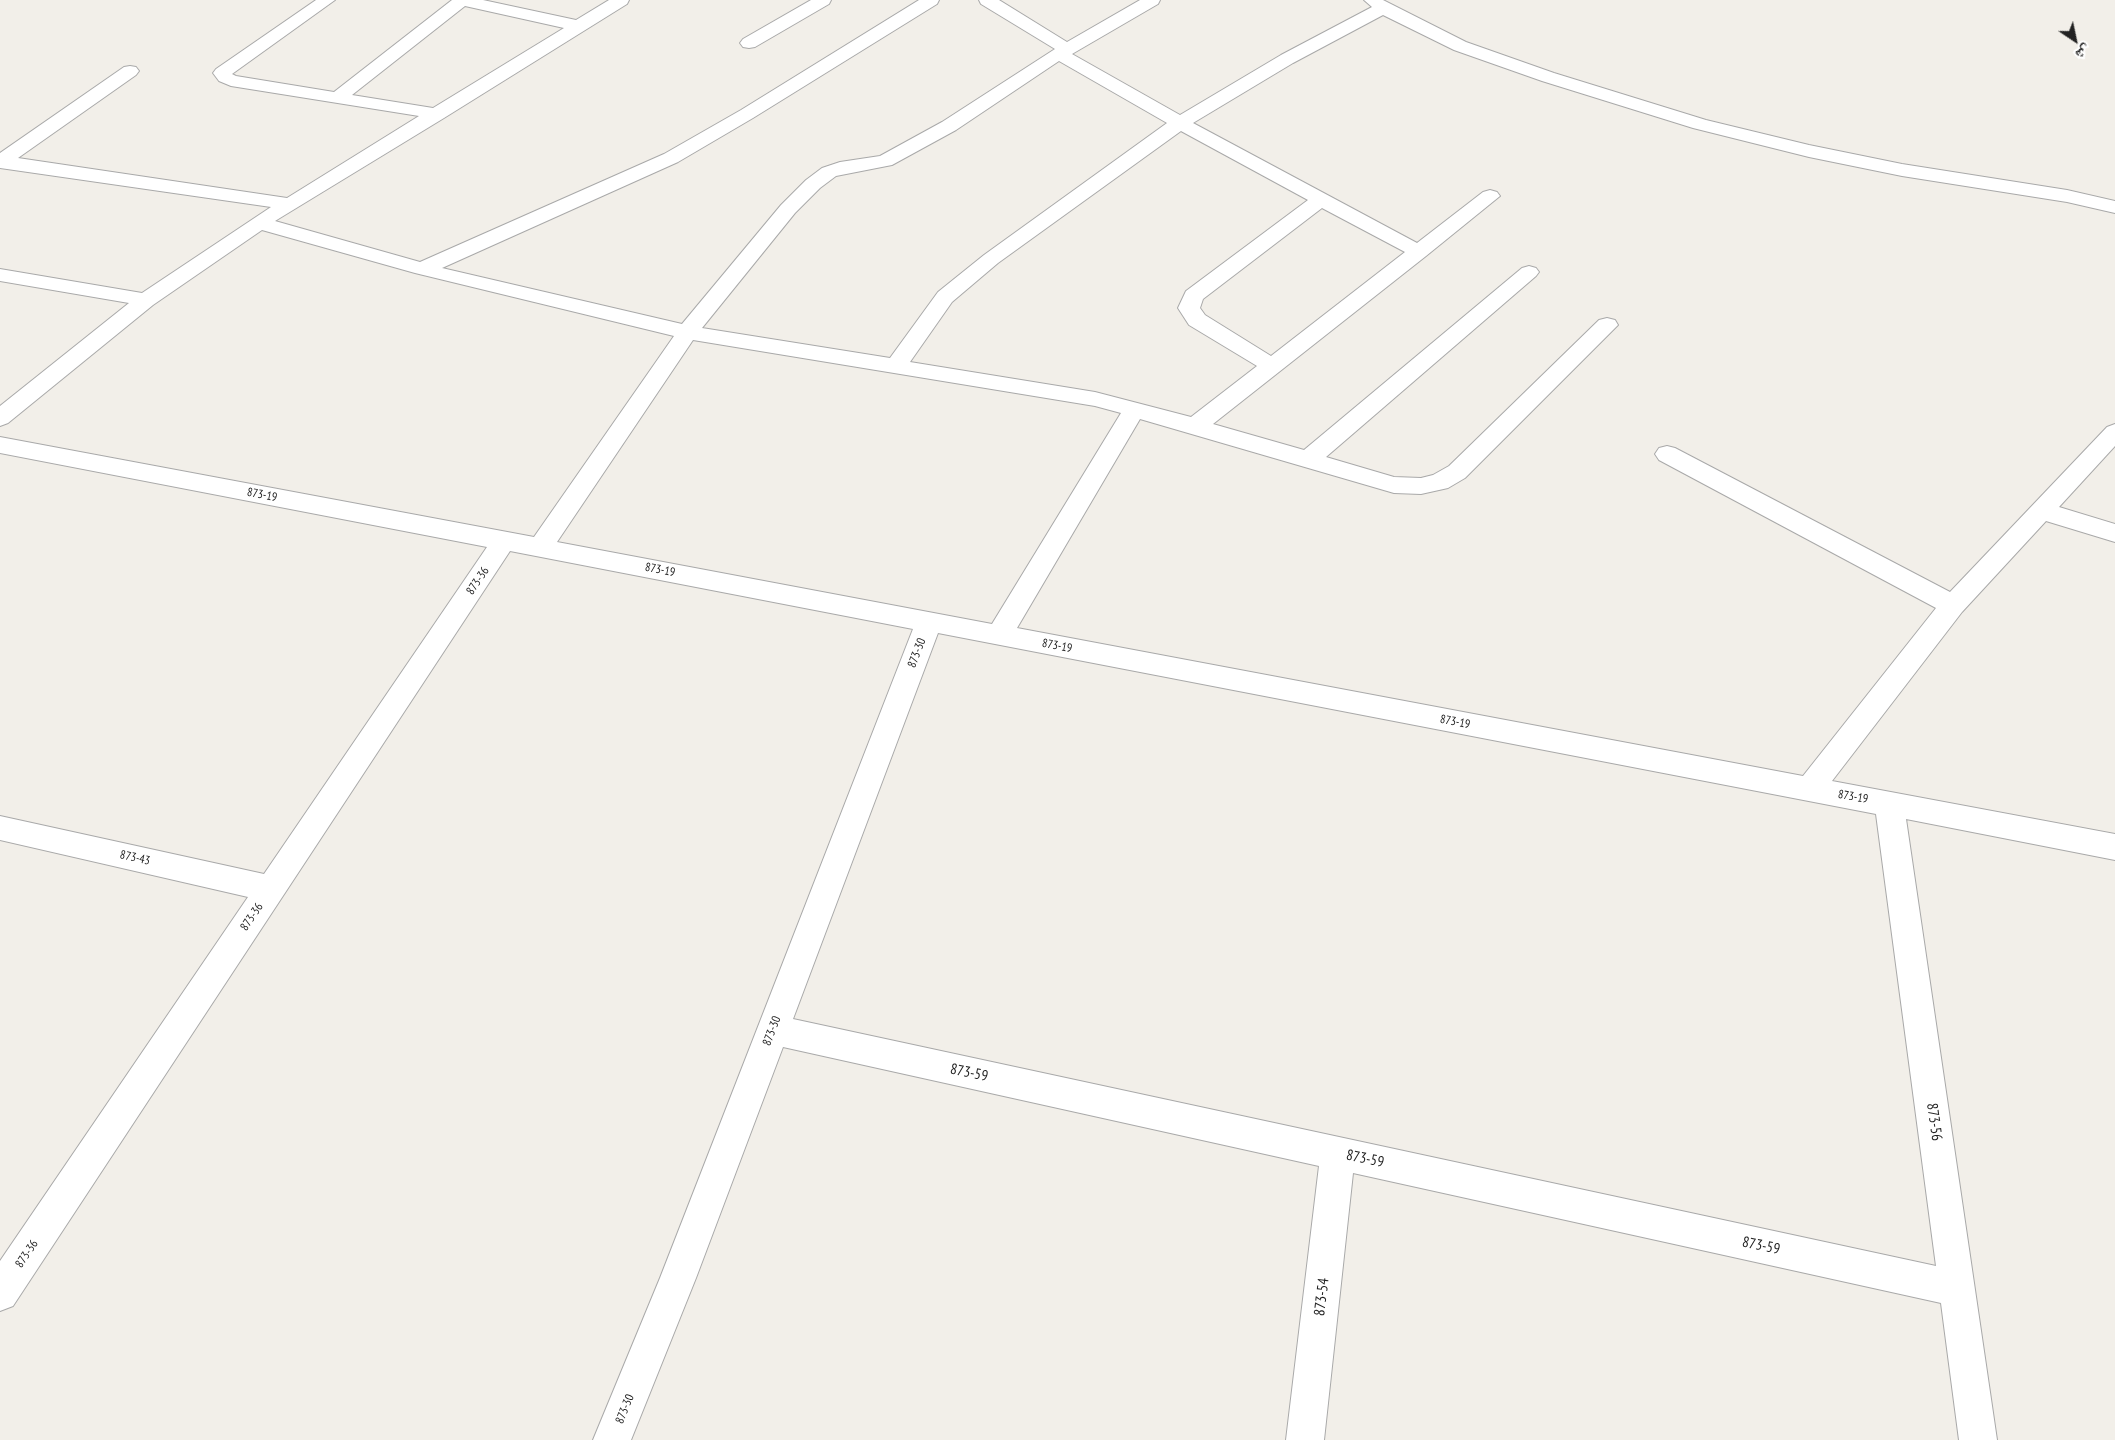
<!DOCTYPE html>
<meta charset="utf-8">
<style>
body{margin:0}
#map{position:relative;width:2115px;height:1440px;overflow:hidden;background:#f2efe9;font-family:"PT Sans Narrow","Noto Naskh Arabic",sans-serif}
canvas{display:block}
.north{position:absolute;left:2050px;top:15px;width:50px;height:50px;-webkit-text-stroke:4px #fff;paint-order:stroke;rotate:146deg;font-size:14px;font-weight:700;line-height:20px;text-align:center;color:#222}
.north::after{content:'';display:block;margin:auto;width:18px;height:22px;background:#222;clip-path:polygon(50% 0,100% 100%,50% 72%,0 100%)}
</style>
<div id="map">
<canvas width="2115" height="1440"></canvas>
<div class="north">ش</div>
</div>
<script>
const ctx = document.querySelector('canvas').getContext('2d');
ctx.lineJoin = 'round';
function shape(rows) {
  const path = new Path2D();
  for (const r of rows) {
    path.moveTo(r[0], r[1]);
    for (let i = 2; i < r.length; i += 2) path.lineTo(r[i], r[i + 1]);
  }
  return path;
}
function stroke(path, color, width, dash) {
  ctx.strokeStyle = color;
  ctx.lineWidth = width;
  ctx.lineCap = dash ? 'butt' : 'round';
  ctx.setLineDash(dash || []);
  ctx.stroke(path);
}
function fill(path, color) {
  ctx.fillStyle = color;
  ctx.fill(path, 'evenodd');
}
function label(font, color, halo, rows, align = 'center') {
  ctx.font = font + ' "PT Sans Narrow",sans-serif';
  ctx.lineWidth = 4;
  ctx.setLineDash([]);
  ctx.textBaseline = 'middle';
  ctx.strokeStyle = halo;
  ctx.fillStyle = color;
  for (const [text, x, y, turn = 0] of rows) {
    ctx.save();
    ctx.translate(x, y);
    ctx.rotate((+turn || 0) * Math.PI / 180);
    ctx.textAlign = isNaN(turn) ? turn : align;
    if (halo) ctx.strokeText(text, 0, 0);
    ctx.fillText(text, 0, 0);
    ctx.restore();
  }
}
const street = shape([
 [316,0,335,0,232,74,236,76,334,92,452,0,483,0,576,20,609,0,629,0,627,4,444,118,275,221,420,262,664,154,741,110,919,0,939,0,937,4,753,118,678,162,442,268,682,324,781,205,806,180,822,168,840,162,880,156,942,122,1055,49,981,4,979,0,999,0,1067,42,1140,0,1160,0,1158,4,1072,54,1180,115,1281,55,1372,7,1364,0,1383,0,1466,42,1554,73,1706,120,1809,145,1902,164,2067,190,2115,201,2115,213,2067,202,1902,176,1809,157,1693,128,1542,81,1454,50,1383,15,1293,63,1193,123,1417,243,1483,192,1490,190,1497,192,1500,196,1426,256,1213,424,1304,450,1522,268,1529,266,1536,268,1539,272,1536,276,1326,457,1394,477,1421,478,1433,475,1449,466,1599,320,1607,318,1615,320,1618,325,1465,478,1448,488,1421,494,1394,493,1140,419,1017,628,1803,776,1936,608,1659,460,1655,454,1659,448,1667,446,1675,448,1950,592,2107,427,2115,424,2115,446,2059,507,2115,524,2115,542,2046,521,1962,612,1832,781,2115,834,2115,860,1906,819,1997,1440,1959,1440,1941,1303,1353,1173,1324,1440,1286,1440,1319,1166,783,1047,696,1278,631,1440,593,1440,660,1278,913,629,510,551,13,1306,0,1311,0,1261,248,897,0,840,0,816,264,874,487,547,0,453,0,437,534,537,674,336,415,273,262,230,153,305,8,423,0,426,0,406,129,303,0,281,0,269,142,293,271,207,0,168,0,153,124,67,130,66,136,67,139,71,136,75,18,158,287,198,419,116,231,86,219,81,213,73,216,69,316,0],
 [465,6,564,28,433,108,352,95,465,6],
 [1059,61,1167,123,984,255,938,292,890,358,702,328,795,213,820,188,836,176,892,165,956,130,1059,61],
 [1181,131,1308,200,1186,291,1178,308,1189,325,1257,366,1191,417,1095,392,910,362,952,302,998,263,1181,131],
 [1322,208,1405,252,1271,356,1205,315,1200,308,1203,299,1322,208],
 [693,340,1095,406,1121,413,992,624,557,542,693,340],
 [938,633,1876,814,1936,1266,793,1019,938,633],
 [811,0,831,0,829,4,755,47,749,48,743,47,740,43,743,39,811,0]
]);
const streetNames = [
 ["873-19",262,495,11],
 ["873-19",660,570,11],
 ["873-36",478,581,-56],
 ["873-19",1057,646,11],
 ["873-30",917,653,-69],
 ["873-19",1455,722,11],
 ["873-19",1853,797,10],
 ["873-43",135,858,13],
 ["873-36",252,917,-56],
 ["873-30",772,1031,-69],
 ["873-36",27,1254,-56],
 ["873-30",625,1409,-68]
];
const nearStreetnames = [
 ["873-59",969,1073,12],
 ["873-56",1934,1122,82],
 ["873-59",1365,1159,12],
 ["873-59",1761,1246,12],
 ["873-54",1322,1297,-83]
];
stroke(street, '#a9a9a9', 2);
fill(street, '#fff');
label('12px', '#222', '#fff', streetNames);
label('15px', '#222', '#fff', nearStreetnames);
</script>
